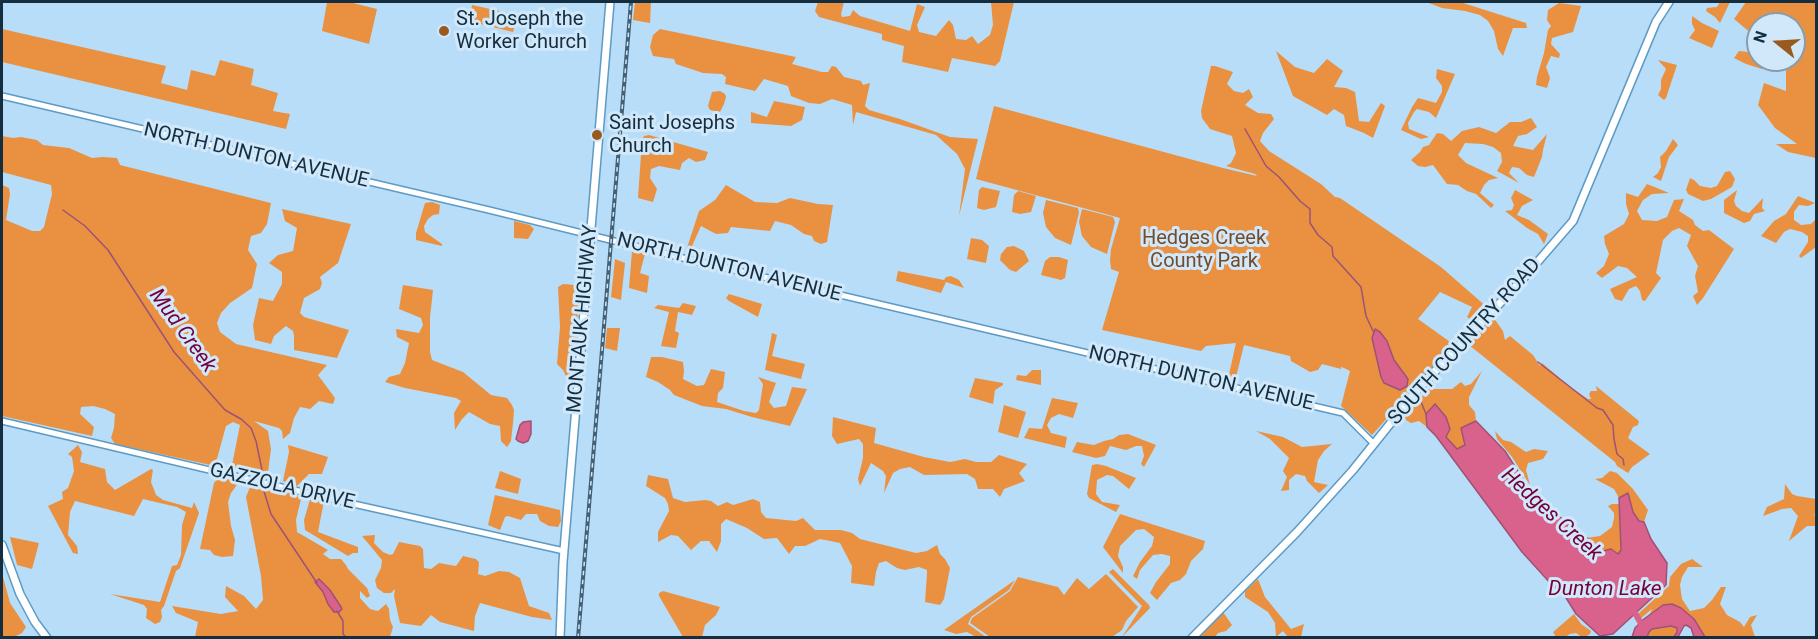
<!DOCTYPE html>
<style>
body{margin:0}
#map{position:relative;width:1818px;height:639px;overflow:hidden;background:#b8ddf8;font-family:Roboto,sans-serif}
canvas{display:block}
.frame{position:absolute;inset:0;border:3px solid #142e3f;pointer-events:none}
.north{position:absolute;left:1746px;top:12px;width:60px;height:60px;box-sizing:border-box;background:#d0e8fa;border:2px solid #859eaf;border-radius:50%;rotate:288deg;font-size:16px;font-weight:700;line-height:24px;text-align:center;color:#142e3f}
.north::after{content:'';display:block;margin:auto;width:21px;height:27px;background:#985a1f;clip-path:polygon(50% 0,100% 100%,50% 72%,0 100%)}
</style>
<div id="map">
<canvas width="1818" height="639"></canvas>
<div class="frame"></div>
<div class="north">N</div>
</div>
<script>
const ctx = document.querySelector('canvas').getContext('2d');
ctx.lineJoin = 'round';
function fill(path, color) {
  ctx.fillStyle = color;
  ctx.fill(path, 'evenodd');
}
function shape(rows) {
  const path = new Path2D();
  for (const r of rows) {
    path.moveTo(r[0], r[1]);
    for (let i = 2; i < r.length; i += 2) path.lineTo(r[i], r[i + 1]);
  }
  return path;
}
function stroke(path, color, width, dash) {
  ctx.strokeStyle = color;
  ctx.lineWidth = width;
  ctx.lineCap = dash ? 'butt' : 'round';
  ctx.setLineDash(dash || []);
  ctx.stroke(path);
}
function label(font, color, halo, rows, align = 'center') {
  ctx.font = font + ' Roboto,sans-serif';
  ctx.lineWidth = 6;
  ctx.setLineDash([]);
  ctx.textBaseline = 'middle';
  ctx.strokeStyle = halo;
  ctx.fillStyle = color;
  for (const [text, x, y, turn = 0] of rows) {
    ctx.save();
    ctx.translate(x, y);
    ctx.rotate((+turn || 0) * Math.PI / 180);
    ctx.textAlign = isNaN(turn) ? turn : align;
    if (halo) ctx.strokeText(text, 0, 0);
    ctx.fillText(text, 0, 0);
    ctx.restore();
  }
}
const green = shape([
 [327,2,349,2,377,9,369,44,322,31],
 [635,2,651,2,650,23,633,20],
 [818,2,844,2,841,14,842,17,850,16,853,10,860,16,910,31,917,4,925,7,917,25,919,32,936,36,949,20,953,25,956,39,966,40,972,36,978,44,990,35,993,25,991,2,1014,2,1000,61,995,66,952,58,948,72,902,62,904,46,882,40,882,34,819,17,815,11],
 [1426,2,1460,2,1526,23,1527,28,1513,28,1503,56,1498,49,1494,31,1488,21,1480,15,1465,11,1442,8],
 [1720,2,1730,2,1720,23,1715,17,1706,11,1707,8,1717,7],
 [1746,2,1816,2,1816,158,1788,152,1776,144,1797,144,1775,128,1758,105,1764,83,1786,91,1786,70,1762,69,1746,64,1734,58,1739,51,1748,52,1758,55,1758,60,1780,60,1785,66,1785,60,1794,60,1794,24,1758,24,1758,39,1734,19],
 [1559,3,1581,6,1573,32,1552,38,1551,44,1560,54,1559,58,1551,56,1546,67,1550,78,1547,88,1536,85,1537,77,1544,53,1548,30,1551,26,1547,20,1548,10],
 [472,5,518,15,513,32,472,22,470,17],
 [1692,16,1702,23,1719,31,1712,48,1689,38,1695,30,1692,24],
 [2,29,166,66,161,83,187,90,191,70,215,76,220,60,254,69,251,85,278,93,273,111,290,114,286,129,2,62],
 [660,29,796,57,792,64,822,72,828,72,832,66,836,67,844,77,861,81,863,85,870,83,865,106,869,110,900,119,950,137,978,139,959,216,965,169,957,154,936,135,856,112,853,125,852,105,832,99,820,104,809,103,791,96,788,86,764,79,755,91,725,84,726,77,722,74,703,73,676,64,674,59,653,56,650,47,653,35],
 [1276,51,1295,67,1314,73,1327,59,1343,71,1334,87,1346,88,1355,92,1359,121,1369,122,1381,103,1385,106,1373,138,1364,133,1346,126,1344,115,1334,109,1327,115,1293,96],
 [1658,60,1677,65,1666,98,1664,100,1658,95,1661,89,1661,80,1666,69],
 [1211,66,1215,66,1233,72,1227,84,1234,91,1243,93,1249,89,1253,97,1245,105,1258,113,1271,114,1274,119,1263,133,1260,141,1269,151,1321,184,1335,197,1340,198,1441,267,1488,308,1476,318,1470,319,1467,317,1472,307,1440,292,1418,319,1453,344,1372,435,1341,406,1350,371,1344,368,1341,367,1341,369,1322,364,1318,370,1310,372,1291,361,1290,356,1244,345,1235,381,1228,379,1236,343,1206,346,1201,351,1102,330,1119,272,1111,269,1110,260,1111,249,1120,218,976,179,994,106,1223,168,1257,176,1255,174,1226,166,1231,163,1236,153,1232,136,1210,129,1202,118,1201,111],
 [1437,69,1455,74,1436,118,1429,112,1417,109,1414,112,1408,123,1409,129,1429,137,1421,139,1401,130,1412,107,1418,98,1436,103,1442,92,1442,86,1436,78],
 [720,91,725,94,726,97,724,104,720,112,710,110,708,106,712,92],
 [774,101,805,107,802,120,791,126,751,123,751,112,767,117],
 [1531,118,1537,127,1527,134,1518,136,1513,146,1533,150,1547,134,1543,150,1542,157,1534,177,1527,175,1519,168,1512,167,1509,173,1519,183,1497,171,1502,162,1501,153,1493,147,1483,144,1465,143,1458,155,1466,163,1498,178,1489,180,1484,185,1480,193,1494,205,1491,208,1476,194,1467,191,1458,185,1447,184,1433,165,1425,167,1418,166,1411,160,1420,152,1423,147,1429,145,1437,133,1443,134,1451,141,1462,131,1479,127,1496,133,1510,122,1521,122],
 [649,135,708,152,705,160,696,162,689,158,682,163,680,170,659,166,651,169,650,178,657,189,653,202,638,198,642,140,644,136],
 [2,136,13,138,21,137,37,140,43,145,69,148,92,158,102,157,117,158,120,165,271,203,267,224,261,233,251,236,248,250,257,264,252,288,230,303,221,313,217,323,220,332,236,344,327,365,318,375,335,398,333,404,319,401,310,409,300,407,294,418,290,433,283,439,282,431,279,428,254,421,268,431,271,449,268,472,249,473,238,470,232,465,240,425,233,422,226,426,215,466,115,444,111,438,114,428,115,414,105,409,93,406,81,407,80,414,94,427,92,436,2,416,2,185,9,188,10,194,6,220,32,231,40,231,44,227,52,194,51,185,2,172],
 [1673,139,1678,145,1669,157,1661,181,1653,177,1658,173,1661,167,1660,157,1666,151],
 [1730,171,1735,179,1732,187,1711,199,1703,201,1688,194,1686,190,1690,178,1694,180,1700,186,1711,188,1717,186,1725,172],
 [1647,184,1669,193,1652,194,1643,200,1637,211,1642,220,1657,221,1667,217,1674,200,1684,199,1679,211,1693,220,1695,225,1703,231,1709,230,1734,249,1703,298,1697,305,1693,296,1698,292,1695,276,1698,266,1687,246,1691,235,1679,228,1672,231,1663,240,1656,273,1661,278,1645,301,1642,300,1640,291,1636,286,1629,289,1622,301,1615,299,1610,289,1637,277,1627,268,1618,266,1602,278,1596,273,1604,266,1609,254,1605,244,1604,236,1624,224,1629,214,1626,204,1626,193,1638,197],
 [726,185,755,202,777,203,790,198,818,204,833,205,827,242,821,244,814,241,812,236,804,234,791,225,775,221,770,231,731,227,728,233,716,234,701,226,692,246,687,248,699,211,715,200],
 [982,187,1000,191,996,207,984,210,977,208,979,190],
 [1515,190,1533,200,1522,206,1517,215,1529,220,1548,234,1544,244,1538,234,1527,228,1505,211,1512,210,1514,205,1511,198],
 [1737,190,1734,201,1736,206,1742,211,1749,213,1763,198,1762,208,1765,211,1754,214,1750,221,1744,223,1724,213,1724,200],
 [1018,191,1036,196,1031,212,1020,214,1012,212,1014,195],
 [1798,196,1815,203,1808,206,1799,205,1794,212,1794,220,1801,225,1811,224,1816,219,1816,247,1801,258,1799,256,1808,242,1808,236,1802,232,1790,229,1784,232,1776,243,1761,236,1774,221,1786,214],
 [1046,200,1078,208,1079,213,1071,245,1055,238,1046,227,1043,213],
 [432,202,440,205,439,214,433,215,428,219,424,226,425,232,442,244,442,246,416,240,416,233,425,203],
 [282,209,351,224,338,263,320,277,322,283,320,289,304,298,300,313,304,317,349,330,337,358,294,350,294,336,293,331,286,326,274,336,271,344,255,340,253,325,259,298,273,301,282,284,282,272,269,263,278,255,293,251,297,228,285,221],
 [1082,209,1113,217,1115,222,1107,254,1091,247,1082,236,1079,222],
 [514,221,530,225,534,229,528,239,514,238],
 [971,238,982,240,989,246,986,263,967,259],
 [1014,246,1024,251,1029,261,1016,272,1010,270,1000,260,1001,254,1007,247],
 [646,250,640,273,649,276,647,293,629,288,632,251],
 [1050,257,1059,257,1068,260,1065,278,1061,280,1041,275,1045,261],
 [615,259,625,263,621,300,611,297],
 [898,271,944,280,946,277,951,276,959,280,964,288,946,282,941,293,896,281],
 [563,284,575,285,580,289,572,380,566,376,563,370,557,364,560,327,558,287],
 [403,285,433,290,430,317,430,352,432,360,463,372,491,395,507,398,512,405,514,410,513,423,511,441,507,447,501,441,500,426,490,424,469,412,462,419,455,430,454,413,461,401,456,398,405,388,385,382,389,377,400,374,405,363,409,343,397,337,396,329,419,333,423,325,421,318,399,309],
 [729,294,762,304,758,317,729,301,726,298],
 [683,303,696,306,692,315,678,312,675,331,679,333,676,348,661,346,669,312,654,308,658,305,679,308],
 [1493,317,1503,331,1505,340,1510,336,1533,355,1540,366,1542,363,1569,386,1588,399,1591,399,1589,394,1591,391,1597,391,1596,386,1639,421,1638,425,1633,427,1628,438,1650,454,1632,467,1628,473,1617,466,1615,462,1469,345,1471,338],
 [607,328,620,328,617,351,605,348],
 [772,333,777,335,772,356,805,364,801,379,765,370],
 [651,357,662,357,683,362,684,371,683,379,697,386,704,385,711,369,725,372,723,388,718,393,717,402,744,411,756,413,759,410,763,384,758,377,776,383,769,402,774,408,786,406,792,387,807,389,790,426,752,417,726,409,702,406,674,395,670,390,658,382,646,377],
 [1032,370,1041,370,1041,385,1016,380,1017,375,1026,376],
 [1482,371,1469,397,1469,405,1475,412,1476,421,1461,428,1465,445,1457,449,1446,437,1450,429,1446,417,1435,404,1426,414,1427,427,1419,421,1411,423,1406,420,1404,414,1415,397,1421,395,1426,397,1428,389,1452,389,1461,382,1465,386,1471,384],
 [975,378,1003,383,1003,385,995,390,993,404,969,397],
 [1052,398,1078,403,1073,418,1059,414,1051,418,1047,425,1051,433,1067,437,1065,448,1024,438,1029,428,1042,429],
 [1004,405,1026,412,1018,438,998,432],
 [833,417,876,428,874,443,924,457,950,462,965,459,976,462,991,462,999,455,1027,464,1019,473,1025,481,1004,489,1000,497,993,489,978,489,975,479,967,474,924,475,910,467,900,469,893,473,884,493,886,476,883,471,871,463,860,486,858,479,863,458,863,444,859,439,837,444,832,436],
 [1256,431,1283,437,1302,447,1332,444,1324,451,1318,460,1314,482,1328,485,1319,493,1307,481,1305,476,1296,474,1289,480,1289,490,1281,491,1287,477,1283,471,1289,458,1270,439],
 [1495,431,1503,440,1511,442,1526,452,1534,449,1548,451,1543,459,1528,463,1526,470,1530,485,1512,457,1497,439],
 [1128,434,1156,445,1144,467,1141,464,1144,456,1142,446,1136,446,1126,450,1110,446,1105,456,1096,458,1072,452,1077,442,1094,445,1104,441,1113,439,1119,435],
 [78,445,82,452,80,462,105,469,107,482,115,490,151,469,153,470,151,482,156,495,163,500,192,508,194,502,199,513,180,568,176,571,164,606,161,610,162,617,160,622,155,624,146,618,147,609,144,605,110,594,160,602,172,566,177,565,181,555,182,525,186,512,177,507,143,499,134,516,75,501,70,512,68,535,77,546,78,554,73,553,48,506,63,499,62,492,68,488,74,471,72,457,68,454],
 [288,445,328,457,322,474,309,474,297,486,283,481,289,452],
 [1097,464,1106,466,1136,478,1129,489,1113,476,1107,475,1097,480,1096,494,1102,502,1120,505,1116,512,1089,498,1087,494,1092,465],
 [500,471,521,479,518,494,495,488],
 [1610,471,1617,473,1633,489,1648,510,1644,522,1639,521,1633,512,1628,494,1619,498,1614,489,1595,479,1602,478],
 [648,475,668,479,673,498,685,502,705,500,711,501,718,506,727,502,733,505,753,499,760,502,761,512,766,518,796,521,803,518,815,530,841,530,852,533,860,539,916,553,927,551,937,545,940,554,945,559,950,568,944,599,940,605,925,602,927,574,927,570,919,567,905,570,897,568,886,561,879,563,876,572,874,586,851,583,852,566,840,543,820,539,805,546,795,546,789,554,777,538,764,539,747,528,726,519,721,524,721,541,717,552,709,541,701,541,691,550,678,536,671,535,658,542,658,532,669,511,668,504,665,498,646,486],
 [219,477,239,482,231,493,228,502,231,526,235,540,233,556,222,557,214,555,210,550,200,549,214,483],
 [1785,484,1792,494,1797,496,1816,499,1816,512,1814,515,1816,517,1816,526,1807,526,1789,541,1798,516,1791,508,1782,509,1763,516,1767,507,1784,499],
 [250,487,271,490,272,493,281,491,298,495,301,499,296,520,297,532,328,550,323,554,330,559,341,559,346,565,348,569,367,588,370,596,367,598,360,591,360,598,370,609,378,611,386,604,389,609,390,620,393,627,390,637,195,637,198,622,176,613,172,606,221,614,238,611,225,597,226,586,244,596,256,609,263,600,261,576,246,497],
 [495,495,560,510,561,521,558,527,549,526,540,521,537,514,526,514,521,520,508,516,505,517,500,530,488,525],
 [311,496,324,501,318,532,358,547,358,553,353,553,348,556,305,530,304,520],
 [1612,504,1619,504,1622,541,1621,550,1618,554,1611,549,1603,551,1598,548,1586,538,1600,536,1612,527,1614,518,1614,513,1608,506],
 [1120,514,1205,541,1203,549,1191,561,1186,574,1180,580,1171,583,1157,600,1150,593,1156,582,1170,564,1170,556,1162,554,1153,555,1140,570,1137,579,1133,576,1140,562,1152,546,1154,537,1144,529,1136,530,1120,546,1118,556,1123,567,1123,573,1103,547],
 [375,535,374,543,383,552,390,555,393,554,399,542,420,546,423,549,424,568,431,569,439,563,456,566,463,556,476,559,479,562,478,574,485,576,499,571,509,572,520,578,529,606,549,613,552,620,532,617,480,603,475,616,474,631,440,622,431,615,421,626,400,623,394,596,395,589,391,593,384,593,377,588,375,580,381,568,382,560,362,536],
 [10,537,39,543,32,569,17,565],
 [1692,559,1703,567,1688,567,1682,577,1680,585,1682,599,1690,611,1704,608,1712,600,1721,587,1726,587,1720,604,1727,615,1740,622,1744,627,1750,617,1757,615,1751,625,1755,637,1705,637,1694,619,1663,605,1650,614,1652,609,1640,619,1638,614,1669,586,1670,577,1681,564],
 [1113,569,1149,605,1150,608,1122,637,1142,606,1109,572],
 [2,573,10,603,26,627,22,633,14,637,2,637],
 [1106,574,1138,607,1126,621,1122,630,1112,637,990,637,970,623,972,618,1010,591,1018,577,1058,587,1064,595,1077,578,1089,589],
 [1258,579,1265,597,1291,629,1304,624,1301,637,1288,637,1283,631,1276,637,1275,623,1268,612,1245,597,1245,591],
 [1015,580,1009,590,971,617,968,624,986,637,976,637,967,632,956,634,944,630],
 [663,591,720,607,716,615,705,625,702,637,683,637,659,596,659,593],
 [1223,612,1232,625,1226,631,1218,633,1215,637,1200,637],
 [1574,614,1581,624,1591,631,1590,634,1585,637,1582,637,1576,633,1570,634,1565,637,1556,637,1553,632],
 [1671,626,1677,628,1677,631,1674,637,1647,638,1649,632,1652,629]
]);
const water = shape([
 [1375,329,1380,332,1387,341,1394,360,1408,379,1407,386,1400,390,1384,383,1381,377,1372,338,1375,329],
 [1435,404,1446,417,1450,429,1446,437,1457,449,1465,445,1461,428,1476,421,1505,451,1528,487,1552,511,1585,536,1598,548,1603,551,1611,549,1618,554,1621,550,1619,498,1628,493,1633,512,1639,521,1644,522,1651,539,1667,563,1666,585,1613,634,1600,636,1576,614,1563,593,1552,585,1522,552,1436,436,1427,427,1426,414,1435,404],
 [531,421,531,434,528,441,523,443,518,441,516,439,520,425,523,422,531,421],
 [319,579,330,590,341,607,342,609,339,612,334,612,328,604,323,592,315,582,319,579],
 [1672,604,1681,608,1694,619,1705,637,1694,637,1691,628,1686,625,1684,626,1678,637,1674,637,1677,632,1677,628,1671,626,1652,629,1649,632,1647,637,1632,637,1635,628,1644,619,1663,605,1672,604]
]);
const stream = shape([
 [1245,129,1266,166,1279,177,1300,201,1310,209,1310,223,1318,235,1332,247,1333,256,1361,287,1366,316,1374,333],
 [63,210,85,226,108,250,174,352,203,385,225,410,241,419,251,428,256,441,263,475],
 [1538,362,1597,408,1603,410,1613,425,1614,439,1617,454,1623,459,1624,465],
 [1419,397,1426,414],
 [263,488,271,514,317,583],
 [337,611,343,621,343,634,347,638]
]);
const river = shape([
 [1631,608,1635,613,1643,627]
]);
const minor = shape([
 [2,96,489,210,687,259,1343,413,1374,444],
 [2,421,349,503,564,551]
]);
const major = shape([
 [2,545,20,594,35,622,47,638],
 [560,638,563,562,610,2],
 [1192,638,1297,532,1353,470,1418,389,1521,281,1573,221,1656,22,1669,2]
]);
const rail = shape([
 [578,638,631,2]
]);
const markers = [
 [444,31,6,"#985a1f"],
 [597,135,6,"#985a1f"]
];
const poiNames = [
 ["St. Joseph the",456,20],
 ["Worker Church",456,43],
 ["Saint Josephs",609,124],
 ["Church",609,147]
];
const streetNames = [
 ["NORTH DUNTON AVENUE",256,156,13],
 ["NORTH DUNTON AVENUE",729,268,14],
 ["MONTAUK HIGHWAY",583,319,-85],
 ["SOUTH COUNTRY ROAD",1465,342,-48],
 ["NORTH DUNTON AVENUE",1201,379,13],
 ["GAZZOLA DRIVE",282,487,13]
];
const parkNames = [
 ["Hedges Creek",1204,239],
 ["County Park",1204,262]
];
const waterNames = [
 ["Mud Creek",182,331,54],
 ["Hedges Creek",1551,515,42],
 ["Dunton Lake",1605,590]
];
fill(green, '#e99141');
fill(water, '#d9628c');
stroke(water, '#9e5275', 1.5);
stroke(stream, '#9e5275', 1.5);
stroke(river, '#d9628c', 6);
stroke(minor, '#5d9ac4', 8);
stroke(major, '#5d9ac4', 10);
stroke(minor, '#fff', 5);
stroke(major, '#fff', 7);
stroke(rail, '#436074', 4);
stroke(rail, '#d0e8fa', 1.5, [4.5]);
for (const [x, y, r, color] of markers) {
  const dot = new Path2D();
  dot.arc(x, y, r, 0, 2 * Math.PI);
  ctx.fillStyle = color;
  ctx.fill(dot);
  stroke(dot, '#d0e8fa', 2);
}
label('20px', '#142e3f', '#d0e8fa', poiNames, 'left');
label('20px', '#142e3f', '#d0e8fa', streetNames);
label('20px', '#744c29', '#d0e8fa', parkNames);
label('italic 21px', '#74003a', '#d0e8fa', waterNames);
</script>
